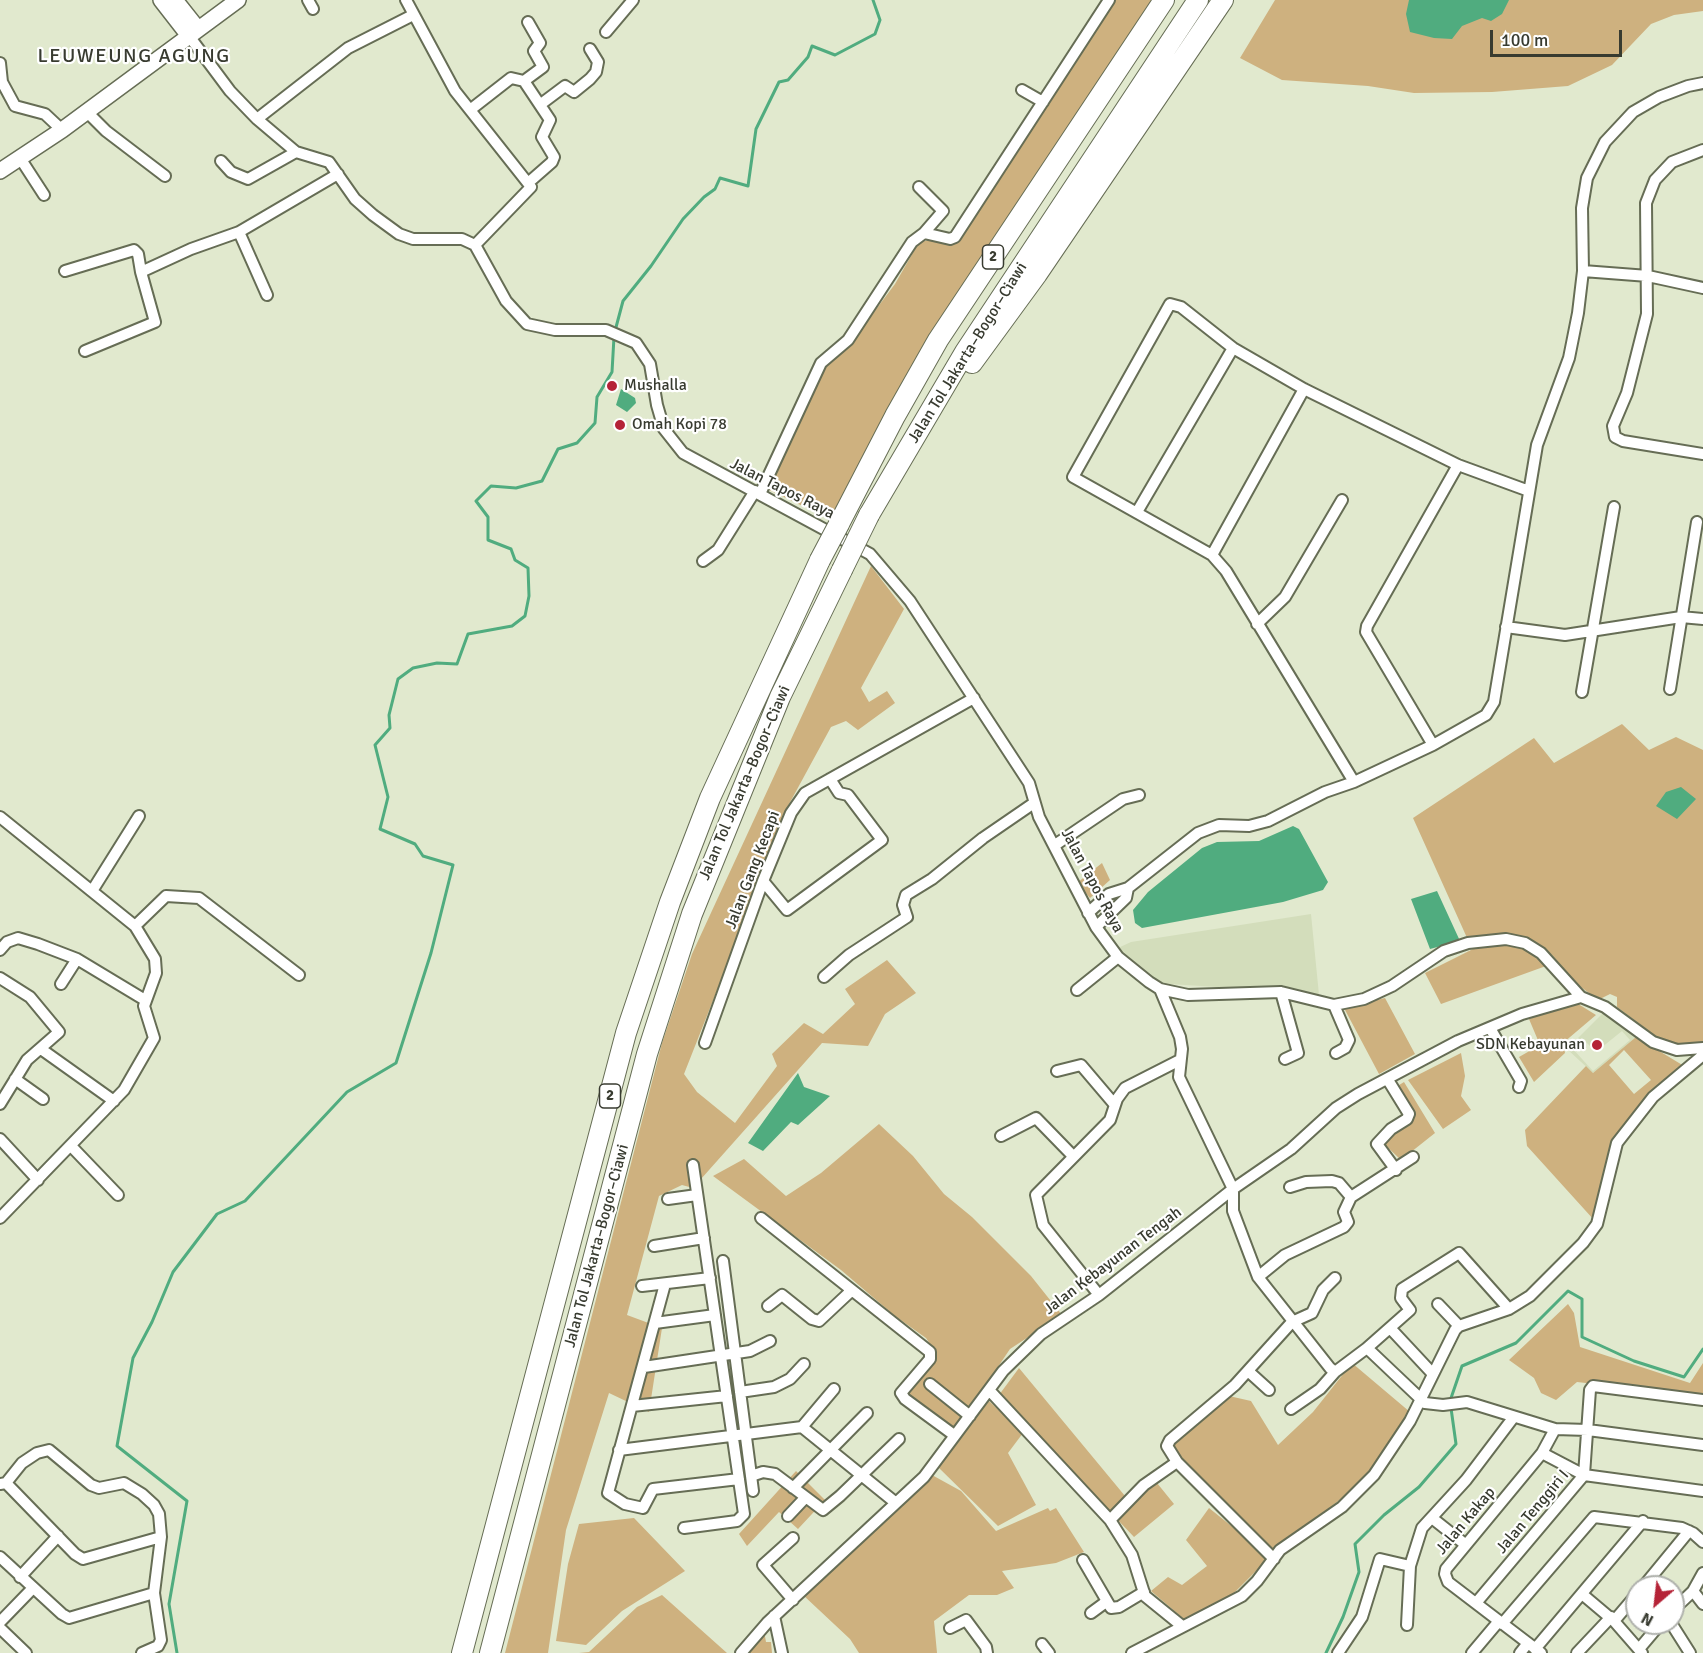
<!DOCTYPE html>
<meta charset="utf-8">
<style>
body{margin:0}
#map{position:relative;width:1703px;height:1653px;overflow:hidden;background:#e1e9ce;font-family:Signika,sans-serif}
canvas{display:block}
.north{position:absolute;left:1625px;top:1575px;width:60px;height:60px;box-sizing:border-box;background:#fff;border:2px solid #afb1ac;border-radius:50%;rotate:208deg;font-size:16px;font-weight:700;line-height:24px;text-align:center;color:#383b30}
.north::after{content:'';display:block;margin:auto;width:21px;height:27px;background:#b52337;clip-path:polygon(50% 0,100% 100%,50% 72%,0 100%)}
.scale{position:absolute;left:1490px;top:30px;width:132px;height:27px;box-sizing:border-box;border:3px solid #383b30;border-top:0;padding-left:8px;font-size:18px;line-height:21px;white-space:nowrap;color:#383b30;-webkit-text-stroke:4px #fff;paint-order:stroke}
</style>
<div id="map">
<canvas width="1703" height="1653"></canvas>
<div class="north">N</div>
<div class="scale">100 m</div>
</div>
<script>
const ctx = document.querySelector('canvas').getContext('2d');
ctx.lineJoin = 'round';
function fill(path, color) {
  ctx.fillStyle = color;
  ctx.fill(path, 'evenodd');
}
function shape(rows) {
  const path = new Path2D();
  for (const r of rows) {
    path.moveTo(r[0], r[1]);
    for (let i = 2; i < r.length; i += 2) path.lineTo(r[i], r[i + 1]);
  }
  return path;
}
function stroke(path, color, width, dash) {
  ctx.strokeStyle = color;
  ctx.lineWidth = width;
  ctx.lineCap = dash ? 'butt' : 'round';
  ctx.setLineDash(dash || []);
  ctx.stroke(path);
}
function label(font, color, halo, rows, align = 'center') {
  ctx.font = font + ' Signika,sans-serif';
  ctx.lineWidth = 4.5;
  ctx.setLineDash([]);
  ctx.textBaseline = 'middle';
  ctx.strokeStyle = halo;
  ctx.fillStyle = color;
  for (const [text, x, y, turn = 0] of rows) {
    ctx.save();
    ctx.translate(x, y);
    ctx.rotate((+turn || 0) * Math.PI / 180);
    ctx.textAlign = isNaN(turn) ? turn : align;
    if (halo) ctx.strokeText(text, 0, 0);
    ctx.fillText(text, 0, 0);
    ctx.restore();
  }
}
const built = shape([
 [1311,914,1319,995,1278,987,1233,988,1153,983,1118,948,1131,942],
 [1603,1013,1615,1018,1636,1037,1593,1073,1567,1049],
 [1622,1031,1630,1040,1593,1071,1572,1048,1582,1038,1596,1052]
]);
const green = shape([
 [1116,0,1164,0,834,521,769,490,766,485,819,368,847,346,868,320,895,284,919,242,937,239,955,243],
 [1275,0,1703,0,1703,11,1674,15,1651,24,1612,65,1568,86,1492,92,1414,93,1368,86,1282,80,1240,58],
 [871,566,904,609,861,688,869,702,887,691,895,703,858,730,846,721,831,727,782,817,783,823,684,1074,697,1092,735,1123,777,1066,772,1054,804,1023,823,1034,855,1004,845,989,887,960,916,993,885,1014,868,1046,822,1043,693,1188,682,1185,659,1196,627,1315,662,1328,649,1412,609,1393,566,1530,548,1653,505,1653,662,1043,692,954],
 [1622,724,1649,750,1676,737,1703,750,1703,1043,1681,1045,1665,1043,1617,1007,1617,997,1610,994,1598,1000,1577,984,1552,955,1526,938,1499,936,1468,940,1413,818,1534,738,1554,763],
 [1102,863,1110,880,1090,898,1077,883],
 [1508,944,1523,947,1537,955,1546,966,1441,1004,1425,973,1473,949],
 [1385,998,1415,1054,1379,1074,1344,1008],
 [1575,1002,1596,1015,1563,1043,1565,1053,1534,1082,1519,1057,1540,1045,1529,1019],
 [1636,1037,1684,1066,1636,1112,1611,1143,1594,1220,1527,1146,1525,1130,1586,1066,1593,1073],
 [1624,1050,1651,1080,1634,1094,1609,1065],
 [1461,1053,1465,1076,1461,1096,1471,1110,1443,1129,1408,1080],
 [1404,1082,1435,1133,1401,1160,1381,1141,1414,1116,1396,1087],
 [879,1124,913,1156,944,1194,972,1217,1031,1276,1062,1315,1010,1349,954,1432,905,1391,936,1353,926,1338,895,1316,841,1270,713,1176,744,1159,786,1196,821,1173],
 [1568,1304,1574,1313,1580,1347,1690,1383,1703,1363,1703,1396,1577,1382,1556,1400,1541,1393,1534,1378,1509,1360],
 [1352,1363,1410,1412,1366,1479,1275,1551,1203,1488,1170,1448,1229,1396,1251,1401,1278,1445,1313,1412],
 [1019,1368,1130,1502,1157,1483,1174,1504,1134,1537,999,1395],
 [989,1401,1023,1433,1008,1453,1036,1505,998,1526,938,1467],
 [796,1471,825,1500,798,1529,779,1512,747,1546,739,1534],
 [932,1475,961,1491,996,1531,1048,1508,1050,1511,1056,1508,1084,1552,1056,1563,1002,1571,1014,1588,997,1595,969,1595,934,1621,937,1653,859,1653,850,1639,803,1595],
 [1209,1508,1270,1557,1233,1594,1185,1620,1151,1591,1168,1577,1182,1585,1207,1566,1186,1540],
 [634,1518,685,1571,622,1611,586,1645,556,1641,568,1564,579,1524],
 [662,1595,727,1653,579,1653,589,1652,637,1607],
 [764,1631,766,1642,771,1642,772,1653,745,1653]
]);
const water = shape([
 [1409,0,1509,0,1502,14,1491,21,1482,18,1462,26,1452,39,1434,38,1410,32,1406,14],
 [621,389,635,398,636,403,627,412,616,405],
 [1681,787,1696,799,1677,819,1656,806,1666,792],
 [1293,826,1299,829,1328,882,1323,890,1283,902,1142,928,1135,923,1133,910,1148,892,1202,848,1217,842,1259,841],
 [1437,891,1460,941,1430,949,1411,899],
 [798,1073,804,1087,830,1096,798,1125,791,1122,763,1151,748,1143]
]);
const stream = shape([
 [615,331,623,301,651,266,683,219,704,197,715,189,720,178,748,186,756,129,779,82,788,80,808,57,812,46,835,55,875,34,880,20,873,0],
 [177,1653,169,1604,187,1501,117,1446,133,1358,152,1322,173,1272,217,1214,245,1201,347,1092,396,1063,431,953,453,865,423,856,415,844,380,829,388,797,375,745,390,728,389,715,398,679,413,668,437,663,457,664,468,634,512,626,525,616,529,596,528,568,515,560,511,549,488,540,488,517,476,501,491,486,516,488,542,481,558,449,577,443,595,423,597,397,612,372,614,337],
 [1326,1653,1343,1617,1359,1572,1355,1544,1384,1515,1419,1487,1456,1444,1450,1401,1462,1366,1516,1343,1568,1291,1582,1299,1582,1337,1634,1361,1684,1377,1703,1349]
]);
const street = shape([
 [308,0,313,9],
 [406,0,455,91,531,187,475,245],
 [606,32,633,0],
 [189,36,230,91,257,119,296,152,329,162,355,199,373,215,399,234,413,239,462,239,475,245,506,301,527,324,555,330,606,330,636,343,650,364,657,405,664,429,683,453,870,554,910,601,1029,783,1039,817,1096,927,1118,957,1149,982,1160,989,1188,995,1281,992,1334,1005,1364,999,1392,986,1444,951,1468,943,1506,939,1525,943,1541,953,1581,997,1605,1007,1653,1042,1677,1050,1703,1048],
 [0,63,2,82,15,106,45,114,62,130],
 [524,81,550,120,542,137,554,157,552,162,528,183],
 [1022,90,1043,102],
 [541,104,565,86,574,92,590,79,596,72,598,62,590,49],
 [470,110,511,78,524,81,543,67,534,51,540,43,528,22],
 [86,111,106,131,165,176],
 [257,119,348,48,413,15],
 [1703,150,1672,162,1655,180,1646,203,1647,314,1627,393,1613,426,1615,437,1623,441,1703,454],
 [20,158,44,195],
 [221,161,231,172,248,179,296,152],
 [919,187,943,211,924,233],
 [239,232,267,295],
 [65,271,134,250,138,254,141,272],
 [1583,271,1648,276,1703,288],
 [85,351,155,322,141,272,191,249,239,232,338,174],
 [760,494,821,363,848,340,912,242,924,233,950,239,955,237,1109,0],
 [1137,512,1233,348],
 [1212,555,1304,389],
 [703,561,718,550,755,491],
 [1257,624,1285,597,1342,500],
 [1506,627,1565,635,1681,617,1703,619],
 [1670,689,1697,522],
 [1582,692,1614,507],
 [1433,745,1366,632,1367,626,1458,465],
 [1354,782,1226,571,1212,555,1073,477,1170,304,1181,307,1233,348,1304,389,1458,465,1529,491],
 [0,817,135,926,155,959,156,973,144,1006,154,1038,124,1090,0,1218],
 [1055,845,1123,799,1139,795],
 [763,881,787,910,882,840,848,795,839,793,830,779],
 [92,891,139,816],
 [1088,913,1109,894,1128,888,1198,833,1219,825,1249,826,1268,821,1325,792,1354,782,1433,745,1486,715,1494,702,1537,445,1569,358,1578,313,1583,271,1582,208,1587,178,1605,142,1633,112,1659,97,1688,86,1703,83],
 [135,926,166,896,199,898,299,975],
 [1096,927,1126,898,1128,888],
 [0,950,7,942,18,938,38,944,77,959,145,1000],
 [824,977,849,955,907,917,903,905,906,895,932,879,983,838,1034,803],
 [0,978,30,997,59,1032,27,1060,0,1104],
 [61,984,77,959],
 [1160,989,1180,1037,1182,1049,1179,1077,1233,1189,1233,1211,1258,1277,1330,1368,1335,1372,1367,1348,1425,1403,1443,1405,1467,1402,1555,1429,1588,1430,1703,1445],
 [1077,990,1118,957],
 [1281,992,1298,1053,1285,1059],
 [1334,1005,1349,1040,1345,1048,1336,1053],
 [1490,1028,1521,1081,1519,1087],
 [705,1043,763,881,791,813,805,793,974,698],
 [41,1049,114,1101],
 [1057,1071,1081,1065,1115,1105],
 [15,1079,43,1099],
 [1388,1080,1409,1114,1407,1119,1391,1129,1377,1144,1396,1170],
 [1001,1136,1036,1118,1073,1156],
 [0,1139,38,1180],
 [71,1146,118,1195],
 [1290,1187,1306,1182,1332,1181,1339,1183,1351,1197],
 [668,1199,697,1195],
 [761,1218,930,1352,930,1359,901,1393,905,1399,954,1435],
 [654,1246,704,1238],
 [723,1261,753,1491],
 [1258,1277,1285,1255,1344,1227,1348,1222,1344,1212,1351,1197,1413,1157],
 [665,1284,608,1493,625,1504,643,1508,653,1489,739,1479],
 [642,1286,710,1278],
 [1099,1295,1043,1225,1036,1195,1110,1120,1117,1099,1125,1088,1180,1060],
 [1438,1304,1459,1326],
 [768,1306,782,1295,812,1319,819,1321,851,1291],
 [655,1323,715,1315],
 [1390,1328,1432,1373],
 [1367,1348,1410,1310,1401,1298,1402,1289,1459,1253,1509,1309],
 [644,1367,750,1351,770,1341],
 [1248,1371,1269,1390],
 [930,1384,970,1416],
 [989,1390,1110,1520,1132,1555,1145,1596,1182,1626],
 [740,1392,774,1387,790,1379,804,1364],
 [632,1406,727,1396],
 [1291,1409,1320,1389,1335,1372],
 [802,1427,834,1389],
 [619,1450,802,1427,896,1503],
 [1542,1453,1584,1475,1703,1491],
 [751,1476,763,1472,775,1474,823,1510,840,1496,899,1439],
 [6,1483,75,1554,83,1559,161,1537],
 [0,1484,6,1483,22,1463,37,1453,49,1450,91,1485,99,1488,124,1483,142,1494,154,1505,159,1514,161,1537,154,1593,161,1640,158,1646,142,1653],
 [793,1488,867,1413],
 [788,1516,805,1498],
 [1432,1518,1466,1545],
 [1110,1520,1144,1485,1177,1462],
 [684,1528,737,1521,744,1514,693,1165],
 [0,1557,62,1614,69,1618,154,1593],
 [1274,1559,1177,1462,1167,1446,1170,1440,1235,1385,1292,1322,1312,1313,1323,1290,1335,1278],
 [1083,1560,1111,1608,1119,1607,1144,1592],
 [20,1577,58,1536],
 [1643,1587,1689,1531],
 [1693,1591,1703,1604],
 [1582,1594,1614,1621,1642,1653],
 [793,1600,763,1565,793,1538],
 [1476,1603,1584,1475,1590,1390,1593,1386,1703,1400],
 [1673,1610,1693,1591,1703,1573],
 [1091,1613,1106,1602],
 [774,1616,782,1653],
 [1614,1621,1637,1594],
 [0,1622,33,1588],
 [1671,1623,1690,1653],
 [1502,1624,1594,1517,1682,1528,1693,1533,1703,1542],
 [1407,1625,1410,1566,1422,1528,1466,1480,1513,1418],
 [0,1628,26,1653],
 [950,1628,966,1620,986,1647,987,1653],
 [1042,1644,1049,1653],
 [1535,1649,1643,1521],
 [1639,1649,1661,1623],
 [741,1653,767,1623,924,1477,1003,1371,1041,1334,1099,1295,1233,1189,1291,1149,1336,1108,1358,1094,1458,1041,1522,1014,1581,997],
 [1132,1653,1242,1596,1257,1581,1280,1550,1342,1507,1374,1475,1410,1421,1455,1330,1459,1326,1509,1309,1530,1296,1583,1243,1597,1224,1617,1143,1653,1097,1703,1055],
 [1338,1653,1362,1617,1380,1559,1410,1566],
 [1472,1653,1499,1621],
 [1520,1653,1528,1643],
 [1541,1653,1448,1582,1445,1574,1446,1569,1542,1453,1555,1429],
 [1577,1653,1611,1617]
]);
const secondary = shape([
 [161,0,189,36],
 [175,0,198,29],
 [0,171,62,130,238,0]
]);
const highway = shape([
 [972,363,1037,274,1223,0],
 [869,515,965,352,1198,0],
 [839,524,895,416,938,340,1164,0],
 [462,1653,626,1033,670,902,710,798,820,560],
 [490,1653,647,1054,692,914,780,697,842,570]
]);
const highwayBridge = shape([
 [820,560,839,524],
 [842,570,869,515]
]);
const markers = [
 [612,386,6,"#b52337"],
 [620,425,6,"#b52337"],
 [1597,1045,6,"#b52337"]
];
const shields = [
 [993,257,21],
 [610,1096,21]
];
const shieldNames = [
 ["2",993,257],
 ["2",610,1096]
];
const streetNames = [
 ["Jalan Tol Jakarta–Bogor–Ciawi",968,353,-58],
 ["Jalan Tapos Raya",782,489,27],
 ["Jalan Tol Jakarta–Bogor–Ciawi",745,783,-67],
 ["Jalan Gang Kecapi",753,870,-69],
 ["Jalan Tapos Raya",1092,881,62],
 ["Jalan Tol Jakarta–Bogor–Ciawi",597,1246,-75],
 ["Jalan Kebayunan Tengah",1113,1261,-37],
 ["Jalan Tenggiri I",1533,1512,-50],
 ["Jalan Kakap",1466,1521,-50]
];
const poiNames = [
 ["Mushalla",624,386],
 ["Omah Kopi 78",632,425],
 ["SDN Kebayunan",1585,1045,"right"]
];
const quarterNames = [
 ["LEUWEUNG AGUNG",134,57]
];
fill(built, '#d3ddbb');
fill(green, '#ceb17f');
fill(water, '#50ac7f');
stroke(stream, '#50ac7f', 3);
stroke(street, '#666d55', 14);
stroke(secondary, '#666d55', 18);
stroke(highway, '#666d55', 22);
stroke(street, '#fff', 10);
stroke(secondary, '#fff', 15);
stroke(highway, '#fff', 20);
stroke(highwayBridge, '#666d55', 22, []);
stroke(highwayBridge, '#fff', 20);
for (const [x, y, r, color] of markers) {
  const dot = new Path2D();
  dot.arc(x, y, r, 0, 2 * Math.PI);
  ctx.fillStyle = color;
  ctx.fill(dot);
  stroke(dot, '#fff', 2);
}
for (const [x, y, w] of shields) {
  const box = new Path2D();
  box.roundRect(x - w / 2, y - 12, w, 24, 4.5);
  ctx.fillStyle = '#fff';
  ctx.fill(box);
  stroke(box, '#383b30', 1.5);
}
label('bold 15px', '#383b30', null, shieldNames);
label('16px', '#383b30', '#fff', streetNames);
label('16px', '#383b30', '#fff', poiNames, 'left');
ctx.letterSpacing = '1.5px';
label('20px', '#383b30', '#fff', quarterNames);
ctx.letterSpacing = '0px';
</script>
